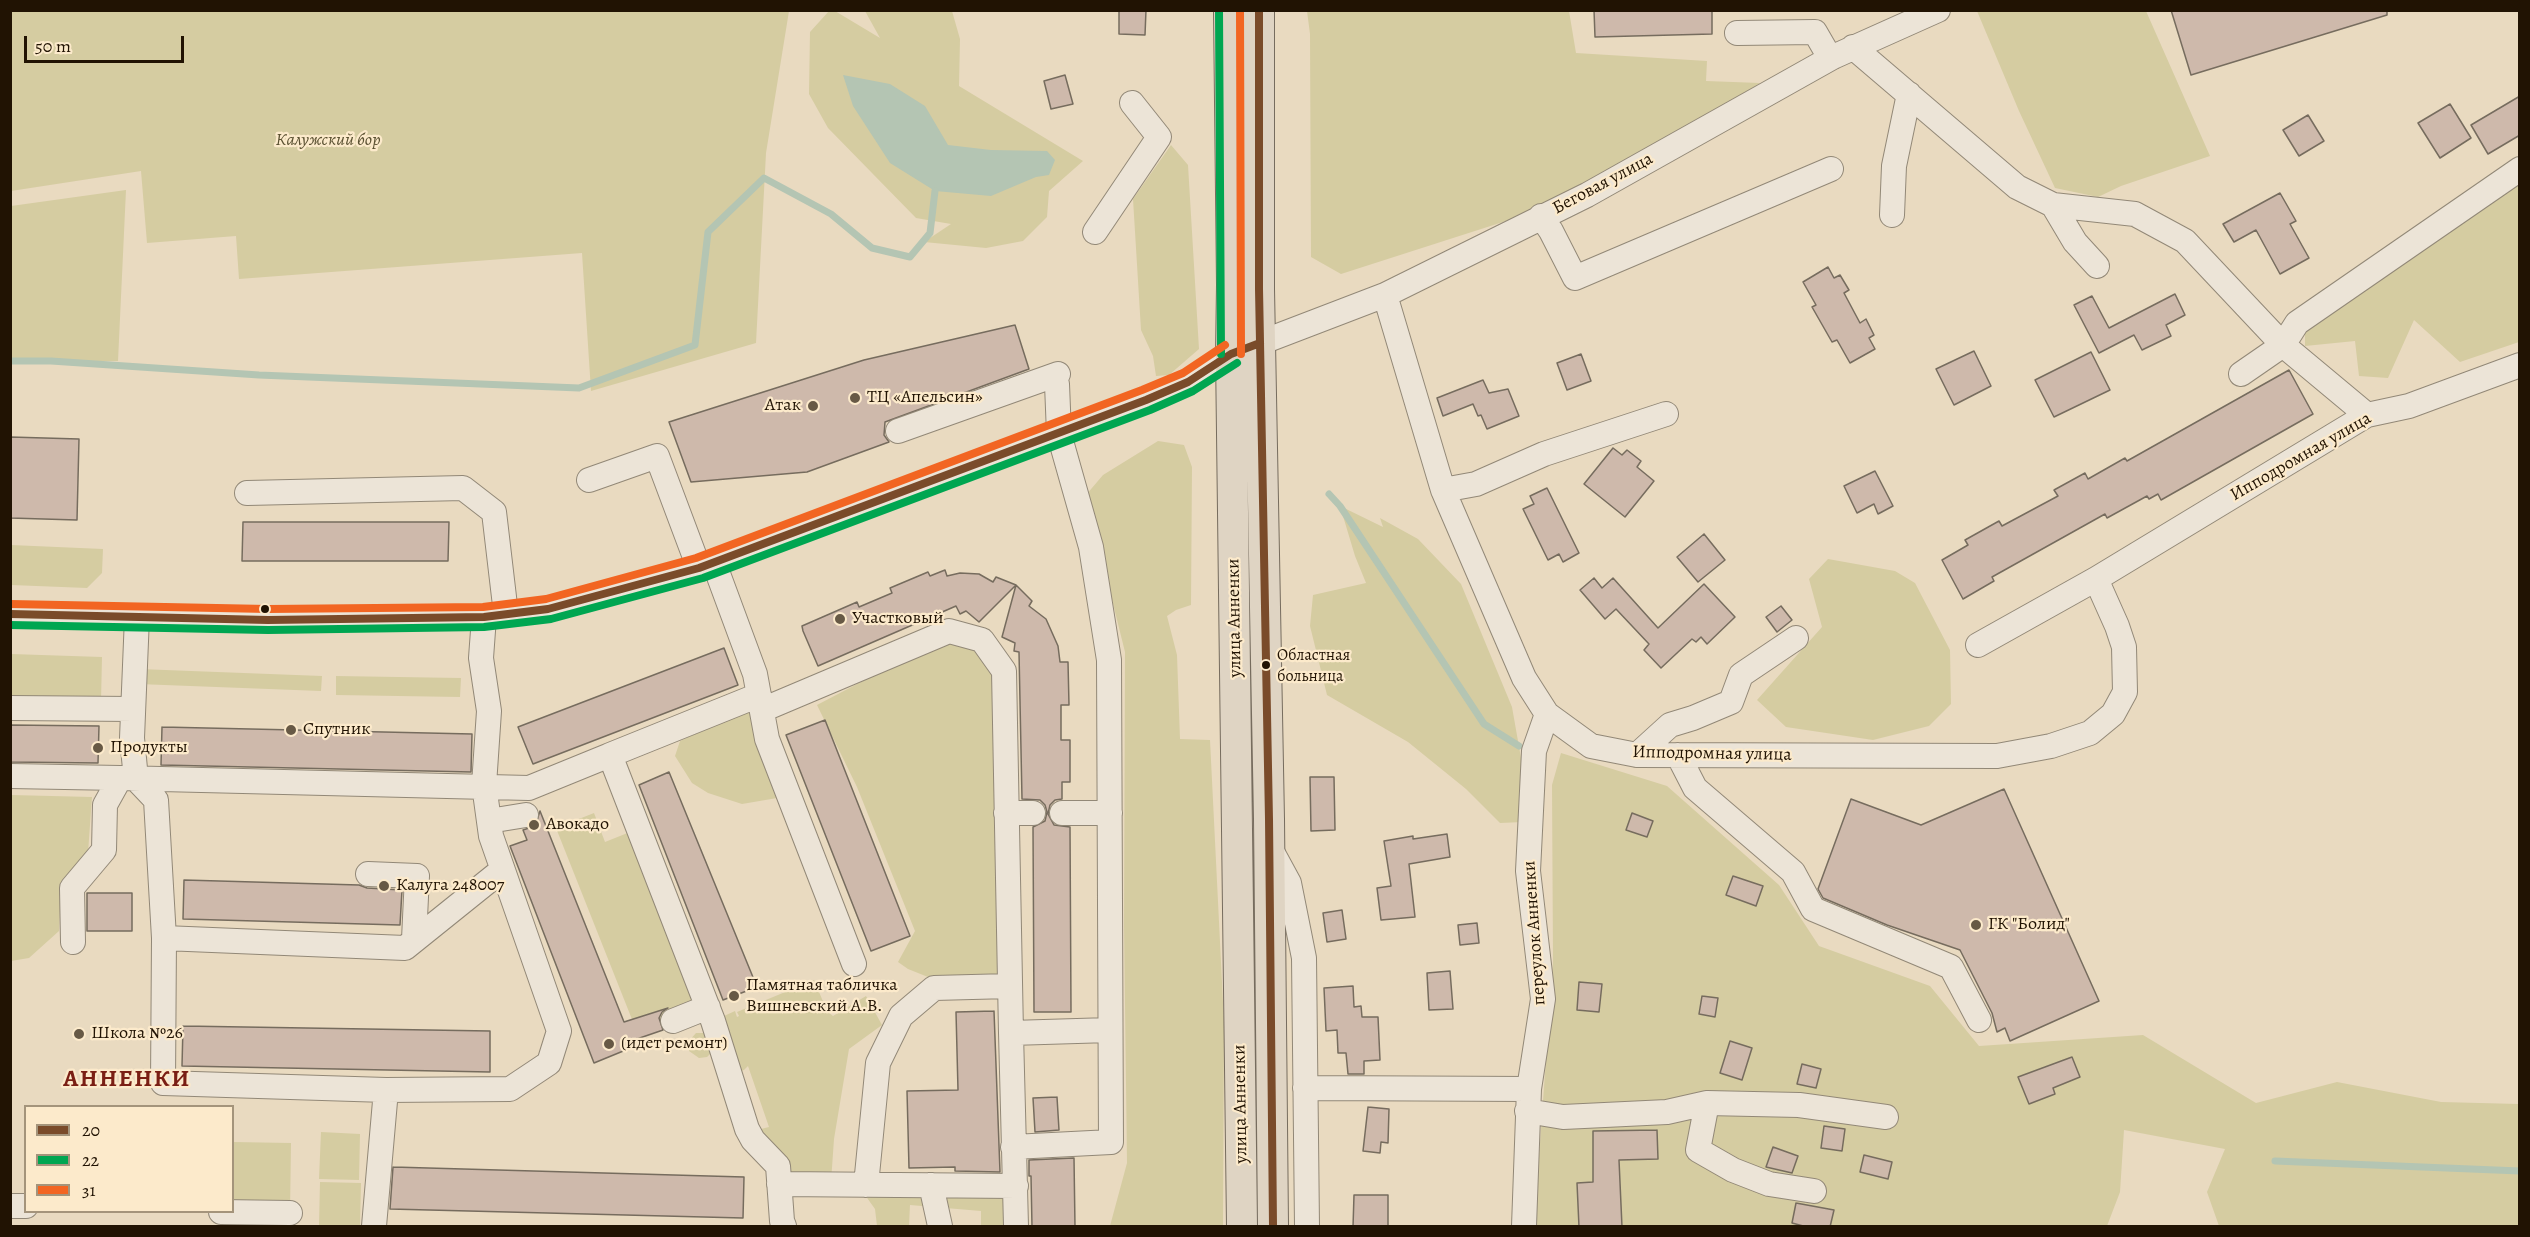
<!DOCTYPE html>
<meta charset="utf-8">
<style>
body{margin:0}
#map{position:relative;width:2530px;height:1237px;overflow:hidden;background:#e9dac0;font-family:Alegreya,serif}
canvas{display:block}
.frame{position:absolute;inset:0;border:12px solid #211303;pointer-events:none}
.legend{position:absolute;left:24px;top:1105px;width:210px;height:108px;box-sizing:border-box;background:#fceacb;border:2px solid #a4947b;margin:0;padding:8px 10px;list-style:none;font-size:18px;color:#211303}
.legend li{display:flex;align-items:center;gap:12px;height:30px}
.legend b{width:30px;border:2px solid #a4947b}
.scale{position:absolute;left:24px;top:36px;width:160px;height:27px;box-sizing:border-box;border:3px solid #211303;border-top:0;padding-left:8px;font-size:18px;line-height:21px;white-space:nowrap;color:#211303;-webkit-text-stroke:4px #fceacb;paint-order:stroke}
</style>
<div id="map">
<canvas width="2530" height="1237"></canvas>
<div class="frame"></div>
<ul class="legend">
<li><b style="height:8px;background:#7a4b2a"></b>20</li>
<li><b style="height:8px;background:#00a651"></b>22</li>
<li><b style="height:8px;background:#f26522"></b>31</li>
</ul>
<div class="scale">50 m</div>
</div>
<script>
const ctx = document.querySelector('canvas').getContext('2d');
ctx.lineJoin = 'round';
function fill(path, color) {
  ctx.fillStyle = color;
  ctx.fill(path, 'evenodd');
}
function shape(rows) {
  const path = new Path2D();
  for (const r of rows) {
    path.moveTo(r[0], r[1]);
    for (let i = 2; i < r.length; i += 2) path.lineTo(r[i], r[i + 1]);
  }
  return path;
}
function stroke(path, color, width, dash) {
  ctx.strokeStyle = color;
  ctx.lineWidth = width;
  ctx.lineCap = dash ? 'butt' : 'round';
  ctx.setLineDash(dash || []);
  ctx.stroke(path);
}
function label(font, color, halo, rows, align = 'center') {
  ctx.font = font + ' Alegreya,serif';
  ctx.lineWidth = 4.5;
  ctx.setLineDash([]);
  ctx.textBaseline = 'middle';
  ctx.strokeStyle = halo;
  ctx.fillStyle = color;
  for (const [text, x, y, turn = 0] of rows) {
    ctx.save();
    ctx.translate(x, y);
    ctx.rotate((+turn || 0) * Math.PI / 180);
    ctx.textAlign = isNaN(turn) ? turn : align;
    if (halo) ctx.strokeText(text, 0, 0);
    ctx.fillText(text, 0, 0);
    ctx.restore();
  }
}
const green = shape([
 [11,10,789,11,766,153,756,343,591,391,582,253,239,279,236,236,147,243,141,171,11,191],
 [829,11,835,11,880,38,865,11,952,11,960,39,959,86,1083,161,1049,191,1047,217,1023,241,986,248,924,242,951,224,916,218,828,128,809,94,810,32],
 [1307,11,1569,11,1576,53,1707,61,1706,81,1760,83,1587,195,1341,274,1311,257,1310,34],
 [1977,11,2146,11,2210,156,2121,186,2098,197,2055,188,2019,111],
 [1171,145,1188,165,1199,349,1169,375,1156,376,1153,356,1141,330,1133,199],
 [2519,179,2519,342,2460,362,2414,320,2388,378,2359,376,2355,341,2305,346,2305,319],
 [126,190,118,361,11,361,11,206],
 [1158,441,1184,445,1192,467,1191,605,1176,610,1167,616,1177,655,1180,739,1210,740,1224,1023,1223,1226,1110,1226,1127,1163,1124,925,1125,652,1086,495,1103,475],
 [1340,506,1383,527,1380,518,1418,539,1461,584,1512,707,1521,758,1523,822,1500,823,1466,789,1408,742,1327,695,1310,626,1313,595,1366,583,1355,556],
 [11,545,103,549,102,573,87,588,11,585],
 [1828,559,1895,571,1915,583,1950,650,1951,704,1929,726,1873,740,1786,727,1757,700,1822,627,1809,579],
 [947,637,978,644,994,673,1004,980,938,981,908,969,898,962,915,931,857,787,817,705],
 [11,654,102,657,101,701,11,699],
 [139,669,322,676,321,691,138,684],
 [336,676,461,678,460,697,336,695],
 [750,709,783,797,742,804,708,793,692,783,675,756,680,741],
 [1561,753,1667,786,1779,885,1819,946,1930,986,1979,1046,2143,1035,2256,1103,2337,1082,2441,1102,2519,1104,2519,1226,2219,1226,2207,1192,2225,1149,2124,1130,2120,1192,2107,1226,1534,1226,1553,962,1552,785],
 [11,795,92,797,88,853,61,889,59,931,29,958,11,961],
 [594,813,605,842,630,832,700,1012,639,1037,556,828],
 [814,980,827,1011,833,1016,866,996,882,1025,849,1049,834,1139,831,1182,782,1182,753,1131,769,1127,748,1066,744,1070,729,1074,713,1021,735,1011,737,1017,739,1016,737,1012],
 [696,1033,705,1033,713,1051,707,1057,699,1058,689,1051,688,1042],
 [321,1132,360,1134,359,1180,319,1179],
 [233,1142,291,1143,290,1213,232,1212],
 [320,1182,361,1183,360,1226,319,1226],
 [1016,1186,1016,1226,981,1226,981,1211,910,1205,909,1226,877,1226,875,1209,865,1195]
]);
const water = shape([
 [843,75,890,84,925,106,948,145,991,150,1047,151,1055,160,1049,175,1036,177,991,196,935,191,890,163,853,106]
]);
const stream = shape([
 [10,361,51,361,259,375,579,388,695,345,708,232,764,178,831,214,872,248,910,257,930,233,935,191],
 [1329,494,1340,506,1484,724,1519,746],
 [2275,1161,2520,1171]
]);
const building = shape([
 [1119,10,1146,10,1145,35,1119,34,1119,10],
 [1594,10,1712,10,1712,34,1595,37,1594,10],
 [2171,10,2387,10,2387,15,2191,75,2171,10],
 [1065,75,1073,104,1051,109,1044,81,1065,75],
 [2520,96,2520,135,2488,154,2471,125,2520,96],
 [2450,104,2471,138,2440,158,2418,123,2450,104],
 [2308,115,2324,141,2299,156,2283,130,2308,115],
 [2280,193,2296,221,2290,224,2309,258,2280,274,2256,230,2234,242,2223,224,2280,193],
 [1828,267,1834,278,1840,275,1849,290,1844,293,1860,323,1866,319,1874,335,1869,338,1875,349,1850,363,1837,340,1832,342,1812,307,1816,305,1803,282,1828,267],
 [2175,294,2185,315,2166,325,2171,336,2142,350,2134,335,2099,353,2074,305,2092,296,2109,328,2175,294],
 [1015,325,1029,369,885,422,884,435,889,442,807,472,691,482,669,422,864,360,1015,325],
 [1974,351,1991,386,1954,405,1936,369,1974,351],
 [2091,352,2110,390,2054,417,2035,380,2091,352],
 [1581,354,1591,381,1567,390,1557,363,1581,354],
 [2289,370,2313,414,2161,500,2158,494,2149,499,2147,496,2107,518,2105,514,1992,577,1994,581,1963,599,1942,560,1968,545,1965,540,1999,521,2002,526,2058,496,2054,490,2085,473,2088,479,2125,458,2127,461,2289,370],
 [1483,380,1489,393,1508,389,1519,416,1487,429,1481,415,1478,416,1473,404,1443,416,1437,398,1483,380],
 [10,437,79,439,77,520,10,518,10,437],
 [1613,448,1622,455,1627,450,1641,461,1637,467,1654,481,1625,517,1584,484,1613,448],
 [1875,471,1893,506,1878,514,1874,504,1857,513,1844,486,1875,471],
 [1547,488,1579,553,1563,562,1559,554,1548,560,1523,509,1534,504,1530,496,1547,488],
 [243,522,449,522,448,561,242,561,243,522],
 [1704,534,1725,560,1698,582,1677,557,1704,534],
 [945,570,947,576,960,573,979,574,993,582,996,577,1016,585,1032,601,1029,606,1046,619,1058,646,1060,662,1068,662,1069,705,1061,705,1061,740,1070,740,1070,782,1062,782,1062,799,1055,800,1050,805,1048,814,1054,825,1070,827,1071,1012,1034,1012,1033,827,1045,821,1047,812,1045,805,1040,800,1022,799,1019,652,1014,651,1015,643,1002,637,1016,585,979,622,966,611,960,614,956,606,818,666,803,631,802,626,857,602,859,607,892,593,890,588,928,572,930,576,945,570],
 [1594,578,1602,588,1613,578,1658,628,1704,584,1735,617,1707,644,1701,637,1696,642,1692,639,1661,668,1644,650,1649,644,1616,609,1605,619,1580,590,1594,578],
 [1781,606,1792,620,1777,632,1766,617,1781,606],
 [724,648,738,685,533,764,518,727,724,648],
 [825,720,910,936,871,951,786,735,825,720],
 [10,725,99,726,98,763,10,762,10,725],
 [162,727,472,734,471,772,161,765,162,727],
 [669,772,757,987,723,1000,639,785,669,772],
 [1310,777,1334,777,1335,830,1311,831,1310,777],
 [2004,789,2099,1001,2010,1041,2005,1028,1997,1032,1992,1013,1960,950,1887,925,1823,898,1818,889,1851,799,1921,825,2004,789],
 [540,811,624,1022,668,1008,662,1012,659,1018,663,1030,631,1041,633,1047,594,1063,510,846,527,840,523,830,535,826,540,811],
 [1632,813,1653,821,1647,837,1626,830,1632,813],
 [1447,834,1450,857,1409,864,1415,917,1381,920,1377,888,1391,886,1384,841,1413,836,1413,839,1447,834],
 [1733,876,1763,886,1756,906,1726,895,1733,876],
 [184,880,359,885,367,888,402,890,400,925,183,919,184,880],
 [87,893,132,893,132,931,87,931,87,893],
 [1342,910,1346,939,1327,942,1323,913,1342,910],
 [1477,923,1479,943,1460,945,1458,925,1477,923],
 [1450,971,1453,1009,1429,1010,1427,973,1450,971],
 [1579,982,1602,984,1599,1012,1577,1010,1579,982],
 [1353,986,1354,1007,1361,1006,1362,1017,1378,1017,1380,1060,1364,1061,1364,1074,1348,1074,1346,1053,1338,1053,1337,1030,1326,1031,1324,988,1353,986],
 [1702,996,1718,998,1715,1017,1699,1014,1702,996],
 [994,1011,1000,1172,955,1171,955,1167,909,1168,907,1091,958,1090,956,1012,994,1011],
 [183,1026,490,1031,490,1072,182,1066,183,1026],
 [1730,1041,1752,1048,1742,1080,1720,1073,1730,1041],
 [2072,1057,2080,1077,2053,1088,2055,1094,2029,1104,2018,1077,2072,1057],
 [1802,1064,1821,1069,1816,1088,1797,1084,1802,1064],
 [1057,1097,1059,1130,1035,1132,1033,1098,1057,1097],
 [1368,1107,1389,1109,1388,1143,1381,1142,1380,1153,1363,1151,1368,1107],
 [1824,1126,1845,1129,1842,1151,1821,1148,1824,1126],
 [1657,1130,1658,1159,1619,1160,1622,1227,1579,1227,1577,1183,1593,1182,1593,1131,1657,1130],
 [1773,1147,1798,1156,1792,1173,1766,1167,1773,1147],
 [1864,1155,1892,1162,1888,1179,1860,1172,1864,1155],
 [1074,1158,1075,1227,1032,1227,1031,1176,1029,1176,1029,1160,1074,1158],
 [393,1167,744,1177,743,1218,390,1209,393,1167],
 [1354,1195,1388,1195,1388,1227,1353,1227,1354,1195],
 [1796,1203,1834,1210,1830,1227,1807,1227,1792,1223,1796,1203]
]);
const minor = shape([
 [1737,33,1815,32,1826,51,1833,57],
 [1853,47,2017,187,2053,205,2135,214,2185,241,2283,345,2367,415],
 [2053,205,2075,242,2097,266],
 [1892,215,1894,166,1909,94],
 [1541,216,1551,231,1575,278,1831,169],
 [1095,232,1159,137,1132,103],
 [1385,295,1443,490,1524,678,1547,714,1591,746,1637,755,1997,756,2051,746,2090,733,2113,714,2125,692,2124,647,2117,626,2096,579,1978,645],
 [2241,374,2283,345,2297,323,2520,169],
 [898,431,1058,374],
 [589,480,657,456,699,568],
 [1443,490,1476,484,1544,454,1666,414],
 [247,493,463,488,494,512,506,614],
 [714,563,755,674,767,739,854,964],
 [2096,579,2367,415,2409,406,2520,365],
 [10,614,268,620,484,617,548,609,699,568,1146,400,1188,382,1231,354,1385,295,1587,195,1833,57,1938,10],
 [137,617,132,738,136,779,156,800,164,938,163,1083,386,1090],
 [10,708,133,709],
 [762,710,949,631,982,640,1004,671,1011,1033,1110,1030],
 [610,755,759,695],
 [1637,755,1670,725,1693,718,1731,702,1741,675,1796,638],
 [1678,755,1695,788,1793,872,1813,909,1951,967,1979,1020],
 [10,776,120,778],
 [1006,813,1033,813],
 [1062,813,1110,813],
 [489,821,526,815],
 [1270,848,1289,883,1304,958,1307,1226],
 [368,874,417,876,414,939],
 [164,938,405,948,502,870],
 [73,942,72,888,104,850,105,805,120,778,529,788,610,755,713,1021,747,1129,753,1140,778,1166,782,1221,784,1226],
 [673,1021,708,1007],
 [1011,1033,1016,1226],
 [1305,1088,1529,1089],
 [1707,1103,1698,1150,1733,1170,1769,1184,1814,1191],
 [1527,1111,1563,1117,1667,1112,1707,1103,1799,1105,1886,1117],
 [1013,1147,1111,1142,1109,660,1091,547,1059,434,1057,384],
 [779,1184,1016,1186],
 [866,1185,878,1063,901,1016,934,988,1010,986],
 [931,1185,940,1226],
 [10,1206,26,1206],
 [221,1212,290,1213],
 [374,1226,386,1090,510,1089,549,1063,559,1031,491,836,484,785,489,711,481,658,484,617],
 [1524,1226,1529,1089,1543,999,1528,871,1534,751,1547,714]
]);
const major = shape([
 [1229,10,1232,285,1231,354,1242,1226],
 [1259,10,1259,289,1269,819,1273,1226]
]);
const bus1 = shape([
 [1259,10,1259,289,1269,819,1273,1226],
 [10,614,268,620,484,617,548,609,699,568,1146,400,1188,382,1231,354,1260,343]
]);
const bus2 = shape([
 [1219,10,1221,354],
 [10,625,268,630,484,627,551,619,703,578,1150,410,1193,391,1237,363]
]);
const bus3 = shape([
 [1240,10,1241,354],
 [10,604,268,609,483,607,546,599,696,558,1142,390,1183,373,1225,345]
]);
const markers = [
 [855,398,6,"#675945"],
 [813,406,6,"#675945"],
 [265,609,5,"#211303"],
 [840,619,6,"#675945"],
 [1266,665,5,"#211303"],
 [291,730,6,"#675945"],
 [98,748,6,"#675945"],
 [534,825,6,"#675945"],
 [384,886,6,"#675945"],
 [1976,925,6,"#675945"],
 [734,996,6,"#675945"],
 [79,1034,6,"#675945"],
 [609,1044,6,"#675945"]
];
const busNames = [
 ["Областная",1277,656],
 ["больница",1277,677]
];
const parkNames = [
 ["Калужский бор",328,141]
];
const streetNames = [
 ["Беговая улица",1603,184,-28],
 ["Ипподромная улица",2301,457,-30],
 ["улица Анненки",1235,618,-91],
 ["Ипподромная улица",1712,754,1],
 ["переулок Анненки",1535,933,-94],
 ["улица Анненки",1241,1104,-91]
];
const poiNames = [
 ["ТЦ «Апельсин»",867,398],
 ["Атак",801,406,"right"],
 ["Участковый",852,619],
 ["Спутник",303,730],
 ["Продукты",110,748],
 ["Авокадо",546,825],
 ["Калуга 248007",396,886],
 ["ГК \"Болид\"",1988,925],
 ["Памятная табличка",746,986],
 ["Вишневский А.В.",746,1007],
 ["Школа №26",91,1034],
 ["(идет ремонт)",621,1044]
];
const districtNames = [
 ["АННЕНКИ",127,1080]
];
fill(green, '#d5cca1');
fill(water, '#b4c5b3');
stroke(stream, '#b4c5b3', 7);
fill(building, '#ceb9ab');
stroke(building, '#766c5e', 1.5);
stroke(minor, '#928877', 26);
stroke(major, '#766c5e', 32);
stroke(minor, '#ece4d7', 24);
stroke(major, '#dfd4c3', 30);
stroke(bus1, '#7a4b2a', 8);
stroke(bus2, '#00a651', 8);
stroke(bus3, '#f26522', 8);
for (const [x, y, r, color] of markers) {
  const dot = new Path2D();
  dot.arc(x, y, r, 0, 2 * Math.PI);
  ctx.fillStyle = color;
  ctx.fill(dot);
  stroke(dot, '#fceacb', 2);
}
label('16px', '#211303', '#fceacb', busNames, 'left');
label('italic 18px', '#5a5031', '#fceacb', parkNames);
label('18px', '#211303', '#fceacb', streetNames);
label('18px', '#211303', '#fceacb', poiNames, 'left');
ctx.letterSpacing = '1.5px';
label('bold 24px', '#7a1f14', '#fceacb', districtNames);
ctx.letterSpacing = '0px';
</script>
